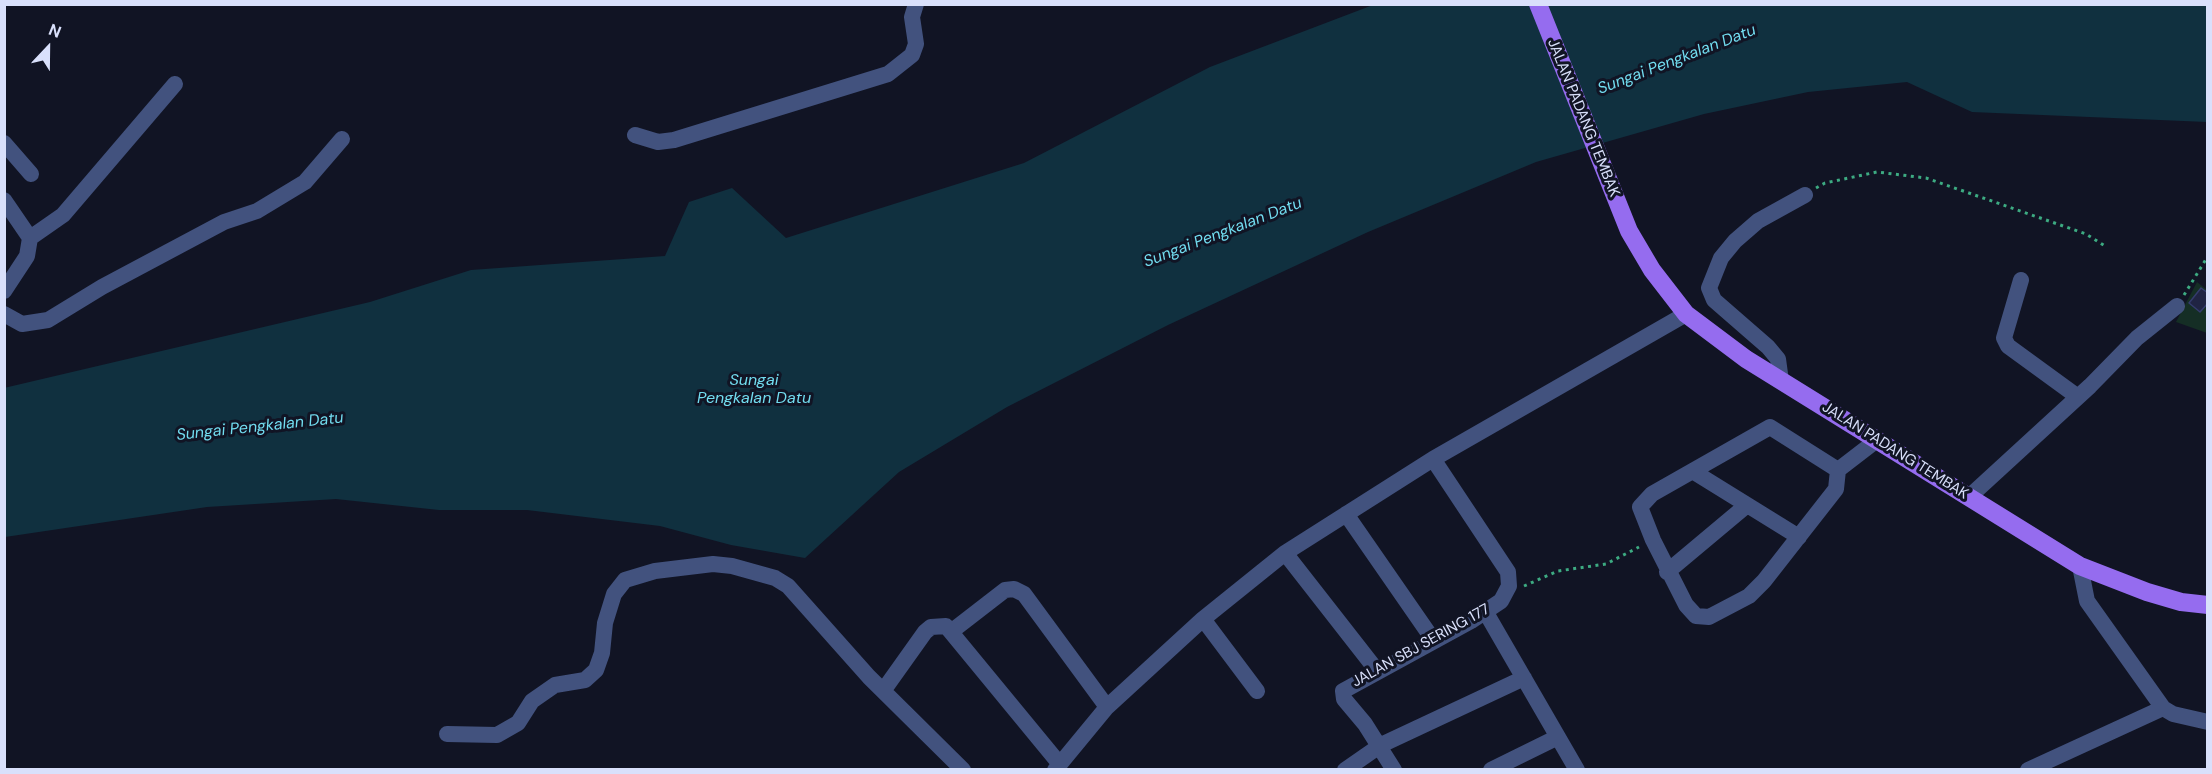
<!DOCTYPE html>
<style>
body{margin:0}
#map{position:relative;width:2212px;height:774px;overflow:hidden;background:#111424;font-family:"DM Sans",sans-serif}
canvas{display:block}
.frame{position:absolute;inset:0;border:6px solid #d9e0fb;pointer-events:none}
.north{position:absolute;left:18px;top:18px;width:60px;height:60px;-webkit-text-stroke:4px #111424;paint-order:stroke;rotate:22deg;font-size:16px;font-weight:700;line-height:24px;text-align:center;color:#d9e0fb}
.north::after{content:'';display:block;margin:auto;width:21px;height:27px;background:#d9e0fb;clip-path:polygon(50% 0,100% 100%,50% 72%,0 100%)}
</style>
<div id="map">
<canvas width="2212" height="774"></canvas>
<div class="frame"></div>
<div class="north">N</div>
</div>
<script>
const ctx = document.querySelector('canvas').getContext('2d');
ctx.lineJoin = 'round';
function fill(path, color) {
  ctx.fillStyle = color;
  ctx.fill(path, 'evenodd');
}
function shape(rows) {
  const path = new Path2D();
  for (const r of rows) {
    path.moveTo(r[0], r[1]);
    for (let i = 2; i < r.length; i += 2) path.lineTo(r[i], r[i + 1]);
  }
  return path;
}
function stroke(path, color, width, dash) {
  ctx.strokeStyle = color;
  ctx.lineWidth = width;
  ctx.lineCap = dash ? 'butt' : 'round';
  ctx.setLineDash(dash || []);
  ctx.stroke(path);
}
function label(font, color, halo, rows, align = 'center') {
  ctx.font = font + ' "DM Sans",sans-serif';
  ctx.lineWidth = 6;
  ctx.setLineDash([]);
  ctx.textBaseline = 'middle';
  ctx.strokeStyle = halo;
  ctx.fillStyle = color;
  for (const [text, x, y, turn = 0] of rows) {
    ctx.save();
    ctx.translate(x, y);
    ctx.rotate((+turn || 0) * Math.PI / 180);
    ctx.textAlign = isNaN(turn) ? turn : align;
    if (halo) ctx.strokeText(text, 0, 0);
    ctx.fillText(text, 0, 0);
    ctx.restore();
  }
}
const green = shape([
 [2197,282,2207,290,2207,333,2176,322]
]);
const water = shape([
 [1373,5,2207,5,2207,122,1972,112,1907,82,1808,92,1704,114,1536,162,1368,232,1168,325,1007,407,899,472,805,558,731,545,660,526,527,510,439,510,336,499,207,507,5,537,4,388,370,302,471,270,665,256,689,202,732,188,786,238,1024,163,1210,67]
]);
const building = shape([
 [2201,288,2208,293,2208,303,2200,312,2189,303,2201,288]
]);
const path = shape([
 [1816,188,1825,183,1877,172,1926,178,2086,234,2105,246],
 [2184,295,2208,256],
 [1524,586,1558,571,1606,564,1639,547]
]);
const minor = shape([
 [635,135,658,142,674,140,888,74,912,55,916,44,912,17,916,4],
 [4,143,31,174],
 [4,200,30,238,27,256,4,291],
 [30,238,63,215,175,84],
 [2021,280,2004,338,2008,346,2078,397],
 [4,314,22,324,48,320,102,287,224,222,257,211,305,182,342,139],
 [1781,381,1778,359,1768,347,1714,300,1709,288,1721,258,1735,241,1758,221,1805,195],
 [1838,470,1836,489,1764,581,1749,596,1709,617,1696,616,1686,605,1653,540,1640,507,1652,494,1770,427,1838,470,1877,440],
 [1694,472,1799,537],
 [1969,497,2090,386,2137,338,2177,306],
 [1346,514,1434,641],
 [1285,553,1378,672],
 [2080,566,2087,601,2163,708,2173,714,2208,722],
 [1667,572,1747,505],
 [1485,611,1577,770],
 [1203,619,1257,691],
 [952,631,1005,590,1014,589,1024,594,1107,707],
 [883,691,925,632,931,627,946,626,1058,762],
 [447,734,497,735,518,723,532,701,555,685,585,680,596,670,602,653,605,623,614,594,625,580,655,571,713,564,732,566,775,578,788,586,869,677,963,770],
 [1055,770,1107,707,1203,619,1285,553,1433,459,1686,314],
 [1345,770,1381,745,1524,678],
 [1394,770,1365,724,1344,699,1343,691,1471,621,1501,601,1509,586,1508,572,1433,459],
 [1491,770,1558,737],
 [2028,770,2163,708]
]);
const major = shape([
 [1538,4,1629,231,1652,270,1686,314,1746,359,2080,566,2147,592,2181,602,2208,605]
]);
const streetNames = [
 ["JALAN PADANG TEMBAK",1583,118,68],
 ["JALAN PADANG TEMBAK",1895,451,32],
 ["JALAN SBJ SERING 177",1421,646,-29]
];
const waterNames = [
 ["Sungai Pengkalan Datu",1677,60,-21],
 ["Sungai Pengkalan Datu",1223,233,-21],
 ["Sungai",754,381],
 ["Pengkalan Datu",754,399],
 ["Sungai Pengkalan Datu",260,427,-6]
];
fill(green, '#152e25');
fill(water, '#10303f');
fill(building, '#202443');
stroke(building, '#343b6d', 1.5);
stroke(path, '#3dab82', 3, [3, 4.5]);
stroke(minor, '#42527e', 16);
stroke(major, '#956cef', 18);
label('15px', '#d9e0fb', '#111424', streetNames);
label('italic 16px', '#72ddf0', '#111424', waterNames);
</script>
